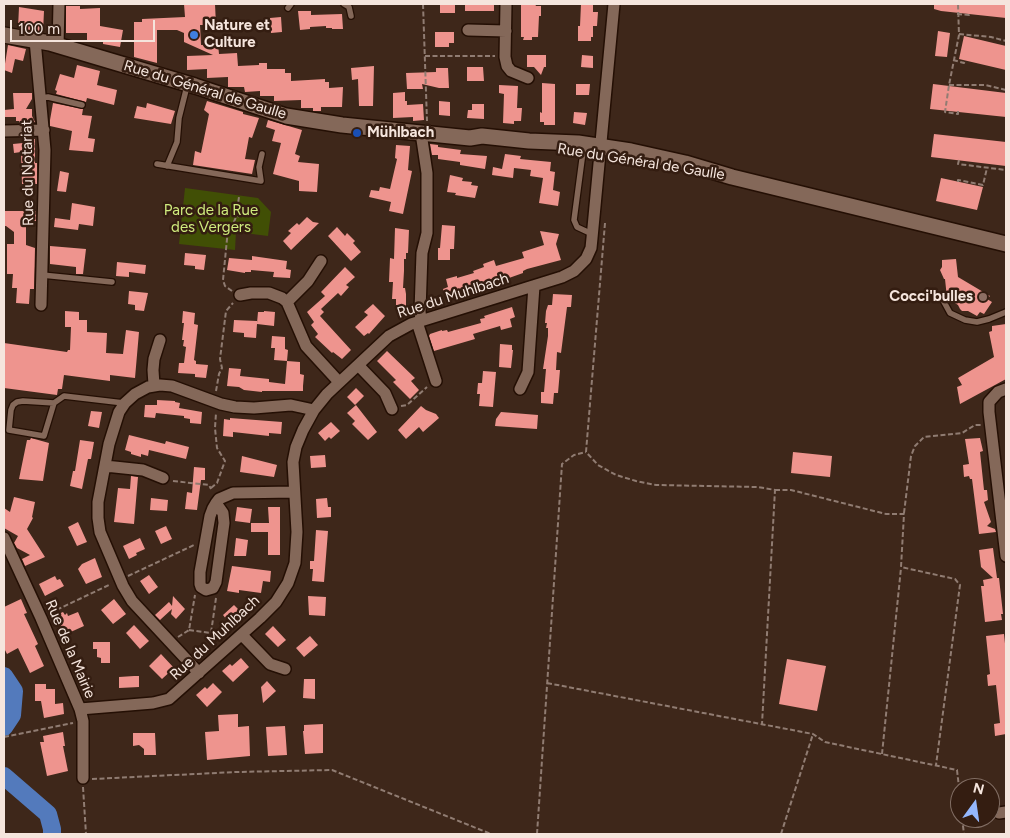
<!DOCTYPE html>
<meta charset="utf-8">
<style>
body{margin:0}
#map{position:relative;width:1010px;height:838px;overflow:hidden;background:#3e271a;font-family:Figtree,sans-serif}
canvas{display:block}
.frame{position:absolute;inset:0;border:5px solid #f5e5dd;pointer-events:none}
.north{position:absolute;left:950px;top:778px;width:50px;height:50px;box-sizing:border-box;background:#341d11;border:1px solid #816d63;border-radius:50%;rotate:14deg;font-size:14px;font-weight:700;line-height:20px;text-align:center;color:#f5e5dd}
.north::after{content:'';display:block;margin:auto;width:18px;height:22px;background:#94b7fd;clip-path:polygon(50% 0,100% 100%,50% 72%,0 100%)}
.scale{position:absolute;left:10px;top:20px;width:145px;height:22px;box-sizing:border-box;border:2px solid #f5e5dd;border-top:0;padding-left:6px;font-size:15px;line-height:18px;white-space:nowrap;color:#f5e5dd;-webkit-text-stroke:4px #341d11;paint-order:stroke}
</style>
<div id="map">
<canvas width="1010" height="838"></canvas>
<div class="frame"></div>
<div class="north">N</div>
<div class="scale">100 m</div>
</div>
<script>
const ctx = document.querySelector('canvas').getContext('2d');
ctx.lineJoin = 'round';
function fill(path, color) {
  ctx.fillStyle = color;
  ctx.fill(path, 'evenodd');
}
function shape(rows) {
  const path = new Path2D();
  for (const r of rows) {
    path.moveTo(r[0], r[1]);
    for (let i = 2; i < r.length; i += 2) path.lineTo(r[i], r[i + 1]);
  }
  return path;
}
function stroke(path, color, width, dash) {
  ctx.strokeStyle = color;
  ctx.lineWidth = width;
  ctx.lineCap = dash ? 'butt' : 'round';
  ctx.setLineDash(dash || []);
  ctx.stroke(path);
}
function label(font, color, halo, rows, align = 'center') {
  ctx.font = font + ' Figtree,sans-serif';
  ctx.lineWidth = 5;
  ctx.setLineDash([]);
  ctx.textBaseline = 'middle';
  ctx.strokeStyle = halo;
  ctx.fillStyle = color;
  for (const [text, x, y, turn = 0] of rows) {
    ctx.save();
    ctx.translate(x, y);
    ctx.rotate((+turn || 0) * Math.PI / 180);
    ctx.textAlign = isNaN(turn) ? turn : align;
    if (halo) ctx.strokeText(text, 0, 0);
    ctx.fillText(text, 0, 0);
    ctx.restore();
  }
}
const green = shape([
 [185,188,258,198,271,212,268,236,236,232,235,250,179,244]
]);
const river = shape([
 [4,676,14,691,12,715,4,727],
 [4,776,48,814,52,829,52,834]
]);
const building = shape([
 [184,4,215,4,216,25,200,25,201,45,218,44,219,54,237,53,238,66,259,65,259,63,267,63,267,69,285,69,285,73,291,73,291,81,325,79,325,82,329,82,329,88,343,87,342,107,321,107,321,111,313,111,313,108,301,108,301,100,274,101,274,96,260,96,260,91,245,92,244,87,228,87,228,77,207,78,207,69,187,70,187,56,213,55,184,42,184,33,177,30,157,30,157,63,134,57,134,22,142,22,142,19,185,17],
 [440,4,455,4,455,13,440,13],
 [465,4,494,4,494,11,465,11],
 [521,4,535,4,536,6,541,6,541,16,539,16,538,37,532,37,532,40,523,40,524,37,521,37],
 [581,4,593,4,593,12,598,12,597,26,593,26,593,37,591,37,591,41,578,41,578,26,580,26],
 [934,4,1006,4,1006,18,941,11,934,9],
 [66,6,80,6,80,9,100,8,100,26,123,30,120,47,103,44,103,42,87,42,87,33,66,33],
 [19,7,44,11,43,32,18,28],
 [298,11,311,11,311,15,342,14,343,29,332,29,332,28,326,28,326,26,310,27,310,29,300,30],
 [281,17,282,32,271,33,270,18],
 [938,31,950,33,947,57,935,56],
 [435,32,454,32,454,43,449,43,449,47,435,47],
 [964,36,1006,46,1006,70,959,59],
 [8,45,26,49,23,61,15,59,12,73,4,70],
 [527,55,546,55,546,67,544,67,541,75,534,67,527,67],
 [582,55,593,56,593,68,581,67],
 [77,65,100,71,97,85,117,90,114,105,87,98,86,102,56,94,57,91,55,90,60,74,74,78],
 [374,66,373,106,359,106,358,79,352,80,351,68],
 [467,67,483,67,484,81,467,81],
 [436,68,448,68,449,88,439,88,422,84,423,89,407,89,406,73,436,72],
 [542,83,555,84,555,125,544,125,544,122,540,122,540,112,542,113],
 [576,84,590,84,589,95,576,95],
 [933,84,1006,93,1006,117,930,109],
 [499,85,518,86,517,108,522,108,521,121,514,121,514,124,503,123,504,94,499,93],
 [405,92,405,101,407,101,407,105,423,104,424,120,413,121,413,117,393,118,393,93],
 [13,93,32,93,32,99,26,109,32,109,32,116,35,122,19,123,19,121,16,121,16,117,4,117,4,110,14,109],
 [207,101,243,112,243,114,259,118,252,138,249,137,245,159,255,160,252,174,193,165,195,151,201,153,209,114,204,110],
 [439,101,450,102,450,116,439,115],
 [53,103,83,109,82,115,92,116,88,138,95,139,93,152,69,150,72,131,50,126,50,120],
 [147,103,175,111,171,124,134,118,137,106,146,108],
 [472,104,484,104,484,119,467,118,468,110,472,110],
 [574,112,587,113,585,125,573,123],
 [268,120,302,130,295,154,300,156,298,162,319,164,317,192,299,191,299,181,273,174,281,143,272,141,275,130,266,127],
 [934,134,1006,142,1006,166,931,157],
 [35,139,35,163,37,163,37,184,33,184,33,189,25,189,25,184,22,184,21,152,14,153,13,144,23,143,23,140],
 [430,144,438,145,438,147,461,150,460,154,487,156,485,169,460,165,460,162,438,159,438,155,432,155],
 [396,145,410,146,408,170,412,171,403,214,389,211,391,202,369,197,371,190,379,191,380,187,390,189,397,159,395,158],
 [505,154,521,156,520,159,551,162,550,171,555,172,553,190,560,192,558,206,539,203,543,178,530,176,531,170,514,168,513,178,492,175,493,167,502,169],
 [60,171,69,173,66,192,57,191],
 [450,175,463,178,462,181,472,182,471,185,478,186,475,198,455,195,456,193,447,192],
 [941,178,983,187,977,210,936,201],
 [72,203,95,207,93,226,79,224,78,230,54,227,55,218,70,220],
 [4,211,36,211,36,221,26,221,26,245,35,248,34,289,30,289,29,304,16,303,17,288,12,288,13,274,7,274,7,244,14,244,14,232,6,226,4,226],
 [307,217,313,222,319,223,291,250,283,241,291,233,288,231,297,223,299,225],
 [442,225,455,226,454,249,450,249,450,260,438,260,438,248,440,248],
 [337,227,345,236,347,233,355,241,353,243,361,252,351,261,328,236],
 [395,228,409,230,408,253,406,253,406,259,404,259,404,271,403,288,405,288,406,294,406,306,396,305,396,299,392,299,393,282,389,282,390,258,394,259],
 [540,231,559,234,556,244,561,260,527,269,523,271,523,273,495,283,446,298,443,289,448,287,446,279,457,276,457,278,474,273,473,271,484,267,483,264,494,260,496,266,524,258,522,252,544,245],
 [50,246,86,249,83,274,76,274,76,267,50,264],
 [185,253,206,255,204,270,195,269,195,266,184,265],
 [252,256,287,261,286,269,291,270,290,278,273,277,274,272,251,270,251,272,245,272,245,273,227,270,229,258,252,260],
 [956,259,958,277,990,296,987,299,992,302,984,314,980,312,977,316,968,311,962,311,960,309,958,305,947,298,945,279,944,279,940,270,942,267,942,260],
 [117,262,146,265,145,274,129,272,129,277,116,276],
 [345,267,355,277,346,285,349,287,341,296,338,293,321,309,324,312,320,316,351,350,342,359,333,352,332,353,315,337,318,334,311,325,314,322,307,312,325,296,321,292],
 [129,291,148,293,144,311,135,310,135,305,128,304],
 [553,294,572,295,571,307,567,307,561,353,557,352,556,370,560,370,558,393,554,393,553,404,541,403,541,392,544,392,546,369,543,369,548,336,548,328,546,328,547,323,545,323,546,311,548,305,552,305],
 [373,304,385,316,369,334,368,333,364,336,355,327,368,315,364,312],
 [512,307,515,317,510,319,512,327,501,330,500,326,473,334,475,339,434,351,429,336,430,334,442,330,442,331,447,330,448,332,481,323,480,319,485,318,484,316],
 [65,311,79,312,79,320,87,320,87,332,107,333,106,353,123,354,126,330,139,332,135,378,110,375,110,381,64,375,62,389,58,389,57,395,4,388,4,343,67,352,68,350,70,350,71,327,65,327],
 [183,311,195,313,194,324,198,325,194,360,196,361,196,364,208,365,206,378,195,377,195,374,178,373,179,363,184,363,186,347,183,346,184,340,182,340,184,323,182,323],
 [264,311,275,312,274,326,257,324,256,338,244,337,244,333,233,332,234,320,257,321,257,323,258,312,264,312],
 [1006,324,1006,379,960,404,957,387,962,385,958,378,994,357,989,332,992,331,992,326],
 [272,336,285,337,285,349,288,350,287,361,274,360,275,348,271,348],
 [500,344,512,345,512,350,513,350,511,368,499,367],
 [387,351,415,378,411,381,419,390,410,399,393,382,396,380,377,361],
 [287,361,300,362,300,374,304,375,303,386,297,385,303,386,303,391,262,391,262,392,244,390,239,387,227,386,229,368,241,369,240,376,269,379,269,382,285,384],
 [483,371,496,372,493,407,479,406,480,394,477,394,478,383,482,383],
 [356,388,364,396,355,405,347,397],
 [157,400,175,401,175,402,180,403,179,408,202,412,201,424,190,423,190,419,184,418,184,416,156,413,155,418,144,417,145,405,157,405],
 [356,405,377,432,368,440,352,424,355,421,347,413],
 [421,406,426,410,436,414,439,418,423,432,419,427,406,439,398,430],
 [91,411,102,412,99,428,88,426],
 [501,412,538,415,537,429,495,426,496,419],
 [230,418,282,422,281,434,269,433,269,436,233,432,233,437,223,436,224,419,230,420],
 [331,422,340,431,331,439,329,437,325,441,318,433],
 [129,435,165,444,166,441,189,447,186,459,149,450,148,456,141,454,141,457,131,454,131,452,125,450],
 [31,438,49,443,43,481,19,479,27,440,30,440],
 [980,438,983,451,980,452,984,490,987,490,988,500,984,502,991,522,987,526,995,529,996,532,979,534,972,479,970,479,969,476,964,477,963,465,969,464,965,439],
 [80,440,94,442,91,459,88,459,82,489,70,486,73,471,75,471],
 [793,452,832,456,830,477,791,473],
 [325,455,326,467,311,468,310,456],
 [242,456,277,465,274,477,240,472],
 [194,467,205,468,205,480,201,480,197,510,185,509,187,492,192,493],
 [131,476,138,477,134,524,114,522,118,488,130,489],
 [14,497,35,502,32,517,33,518,27,529,45,557,25,566,22,559,30,555,17,548,14,543,18,536,4,528,4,508,10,512],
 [151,498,168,500,167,511,150,510],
 [327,498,328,507,331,507,331,517,317,518,316,499],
 [237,507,252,509,250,523,235,521],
 [268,507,280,507,280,555,268,555,268,532,251,532,251,523,269,523],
 [78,522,87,542,77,546,68,527],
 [166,526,172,539,161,544,155,531],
 [316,530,328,531,324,582,312,581,313,569,310,569,310,561,314,561],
 [140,538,145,549,136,553,137,555,129,559,123,546],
 [236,538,248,540,246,556,234,556],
 [993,548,997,578,999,578,1003,614,1001,614,1002,620,985,622,981,586,984,586,983,580,993,578,981,567,979,550],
 [95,558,102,577,86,584,78,569,82,564],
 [232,566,271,571,270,582,263,581,261,593,239,590,239,593,227,591],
 [149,575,158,587,149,594,140,581],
 [55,576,57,580,60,579,64,586,45,596,39,584],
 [173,596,185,609,176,619,171,614,172,609,160,620,155,615,169,602,172,606],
 [308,596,326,597,325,616,309,615],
 [21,599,27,613,24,614,38,644,35,646,44,666,30,673,18,648,7,654,4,648,4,607],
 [114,599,126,614,113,624,101,610],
 [234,605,242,613,230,624,223,615],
 [63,612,65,615,67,613,68,616,78,612,84,626,64,635,56,615],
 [134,625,149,641,140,649,126,633],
 [273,626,286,640,278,647,265,634],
 [1004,634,1006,653,1006,734,995,736,994,724,1000,723,996,685,988,686,987,675,990,674,986,636],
 [310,636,318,645,304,657,296,648],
 [93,642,110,642,110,663,101,663,101,658,97,657,97,649,93,649],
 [161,654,174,668,162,679,149,666],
 [241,658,249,667,233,682,222,671,230,664,232,666],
 [787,659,826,666,817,711,779,704],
 [134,676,139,676,139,687,119,688,119,677],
 [304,679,315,679,315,699,303,698],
 [267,681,276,691,263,703,261,687],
 [213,683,222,692,207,707,196,695,205,687,207,689],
 [35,684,46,684,46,689,55,689,55,704,63,703,64,714,44,718,41,701,35,701],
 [238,714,238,727,249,726,250,756,207,760,205,732,219,731,218,715],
 [323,724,323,753,305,754,303,731,304,731,304,725],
 [285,726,287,755,268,756,266,727],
 [63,732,65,746,63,746,68,771,47,776,40,742,44,742,43,736],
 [133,733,155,733,156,755,144,755,144,749,139,745,133,746]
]);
const path = shape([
 [423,4,427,121],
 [957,14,969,15,969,13],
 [959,34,991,37,1006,41],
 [425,56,495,56],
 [953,60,964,63,965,60],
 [949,85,985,85,1006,90],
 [958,111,958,114,945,112,949,85,959,35,958,4],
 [959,160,958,164,1006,170],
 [958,182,958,180,983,185,987,168],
 [236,217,239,197],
 [605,223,586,452,598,465,616,475,636,481,656,485,758,487,775,490,762,724],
 [232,291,225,286,223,280,228,229,233,224,236,217,248,214],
 [216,391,219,374,222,368,220,359,226,311,233,303],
 [401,406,407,405,427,387],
 [173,481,209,485,211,489],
 [211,488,217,483,225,461,217,448,215,428,216,413],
 [775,490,791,490,886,514,904,514,901,567,955,579,960,585,936,765],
 [904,513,911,456,915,446,924,437,962,433,975,425,981,425],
 [128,576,194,545],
 [216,598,211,633,219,640],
 [50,613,111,584],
 [189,630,211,633],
 [178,637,189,630,195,595],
 [547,683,813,734,825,742,957,770,960,796],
 [4,737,73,723],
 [882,754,901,568],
 [92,779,236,772,332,770,491,834],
 [83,787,86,834],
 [962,818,964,834],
 [537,834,562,464,574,455,586,452],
 [781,834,813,734]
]);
const lane = shape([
 [344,4,349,7,351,16],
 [288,8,291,4],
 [40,98,48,97,82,105],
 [583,152,574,220,577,227,592,234],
 [157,164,261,181,259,167,262,154],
 [167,166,177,142,179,118,187,86],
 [42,275,112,282],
 [944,302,950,313,965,320,977,322,989,319,1006,312],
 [54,403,23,401,17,402,13,405,11,410,9,430,44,436,54,403,64,396,124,403]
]);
const street = shape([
 [506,4,505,57,507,66,511,71,528,78],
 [468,30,506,31],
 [35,40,45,150,41,305],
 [58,46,59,4],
 [4,131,44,130],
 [421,133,427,173,427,233,422,253,420,311,421,321],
 [240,295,251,293,269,293,282,298,287,302,306,346,339,382],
 [287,302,308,281,321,261],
 [417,322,436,381],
 [359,366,385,393,392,409],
 [154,385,153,370,154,359,160,340],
 [520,389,528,372,534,286],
 [1006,389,998,392,989,402,989,412,1006,556],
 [105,466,143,470,163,478],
 [216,503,223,513,224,523,216,582,213,588,206,590,201,587,200,584,200,572,210,516,213,508,216,503,219,499,233,493,294,492],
 [4,538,41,618,80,709,83,721,83,778],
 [242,635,270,664,285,669],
 [199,673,132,601,123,586,100,532,98,518,98,502,109,444,119,412,125,403,135,394,148,387,160,385,172,386,221,404,235,407,254,408,291,405,314,410],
 [80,709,153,703,169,699,260,618,276,602,288,583,295,563,297,532,293,462,296,447,303,430,314,410,327,394,389,336,411,324,562,277,574,271,586,259,591,248,592,238,614,4],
 [999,813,1006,812]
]);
const secondary = shape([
 [4,35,50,43,195,86,286,116,342,125,470,138,482,136,529,141,578,143,631,151,685,163,732,177,1006,244]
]);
const markers = [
 [194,35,5,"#3f7fe0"],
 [357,133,5,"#1a4fb4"],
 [983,297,5,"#8d6e63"]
];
const poiNames = [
 ["Nature et",204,26],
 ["Culture",204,43],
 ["Mühlbach",367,133],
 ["Cocci'bulles",973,297,"right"]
];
const streetNames = [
 ["Rue du Général de Gaulle",205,90,17],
 ["Rue du Général de Gaulle",641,162,9],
 ["Rue du Notariat",28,173,-91],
 ["Rue du Muhlbach",453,296,-18],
 ["Rue du Muhlbach",215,638,-43],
 ["Rue de la Mairie",70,649,67]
];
const parkNames = [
 ["Parc de la Rue",211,211],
 ["des Vergers",211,228]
];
fill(green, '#414f05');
stroke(river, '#537abc', 18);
fill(building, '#ee948e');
stroke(lane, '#240f04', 8);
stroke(street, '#240f04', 14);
stroke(secondary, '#240f04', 18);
stroke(path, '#907c72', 2, [5, 2.5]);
stroke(lane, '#846859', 5.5);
stroke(street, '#846859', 11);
stroke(secondary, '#846859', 15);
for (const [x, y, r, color] of markers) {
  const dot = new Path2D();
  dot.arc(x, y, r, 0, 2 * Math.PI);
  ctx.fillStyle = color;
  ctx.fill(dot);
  stroke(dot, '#341d11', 2);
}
label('bold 15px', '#f5e5dd', '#341d11', poiNames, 'left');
label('15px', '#f5e5dd', '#341d11', streetNames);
label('15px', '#d0ec7e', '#341d11', parkNames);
</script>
